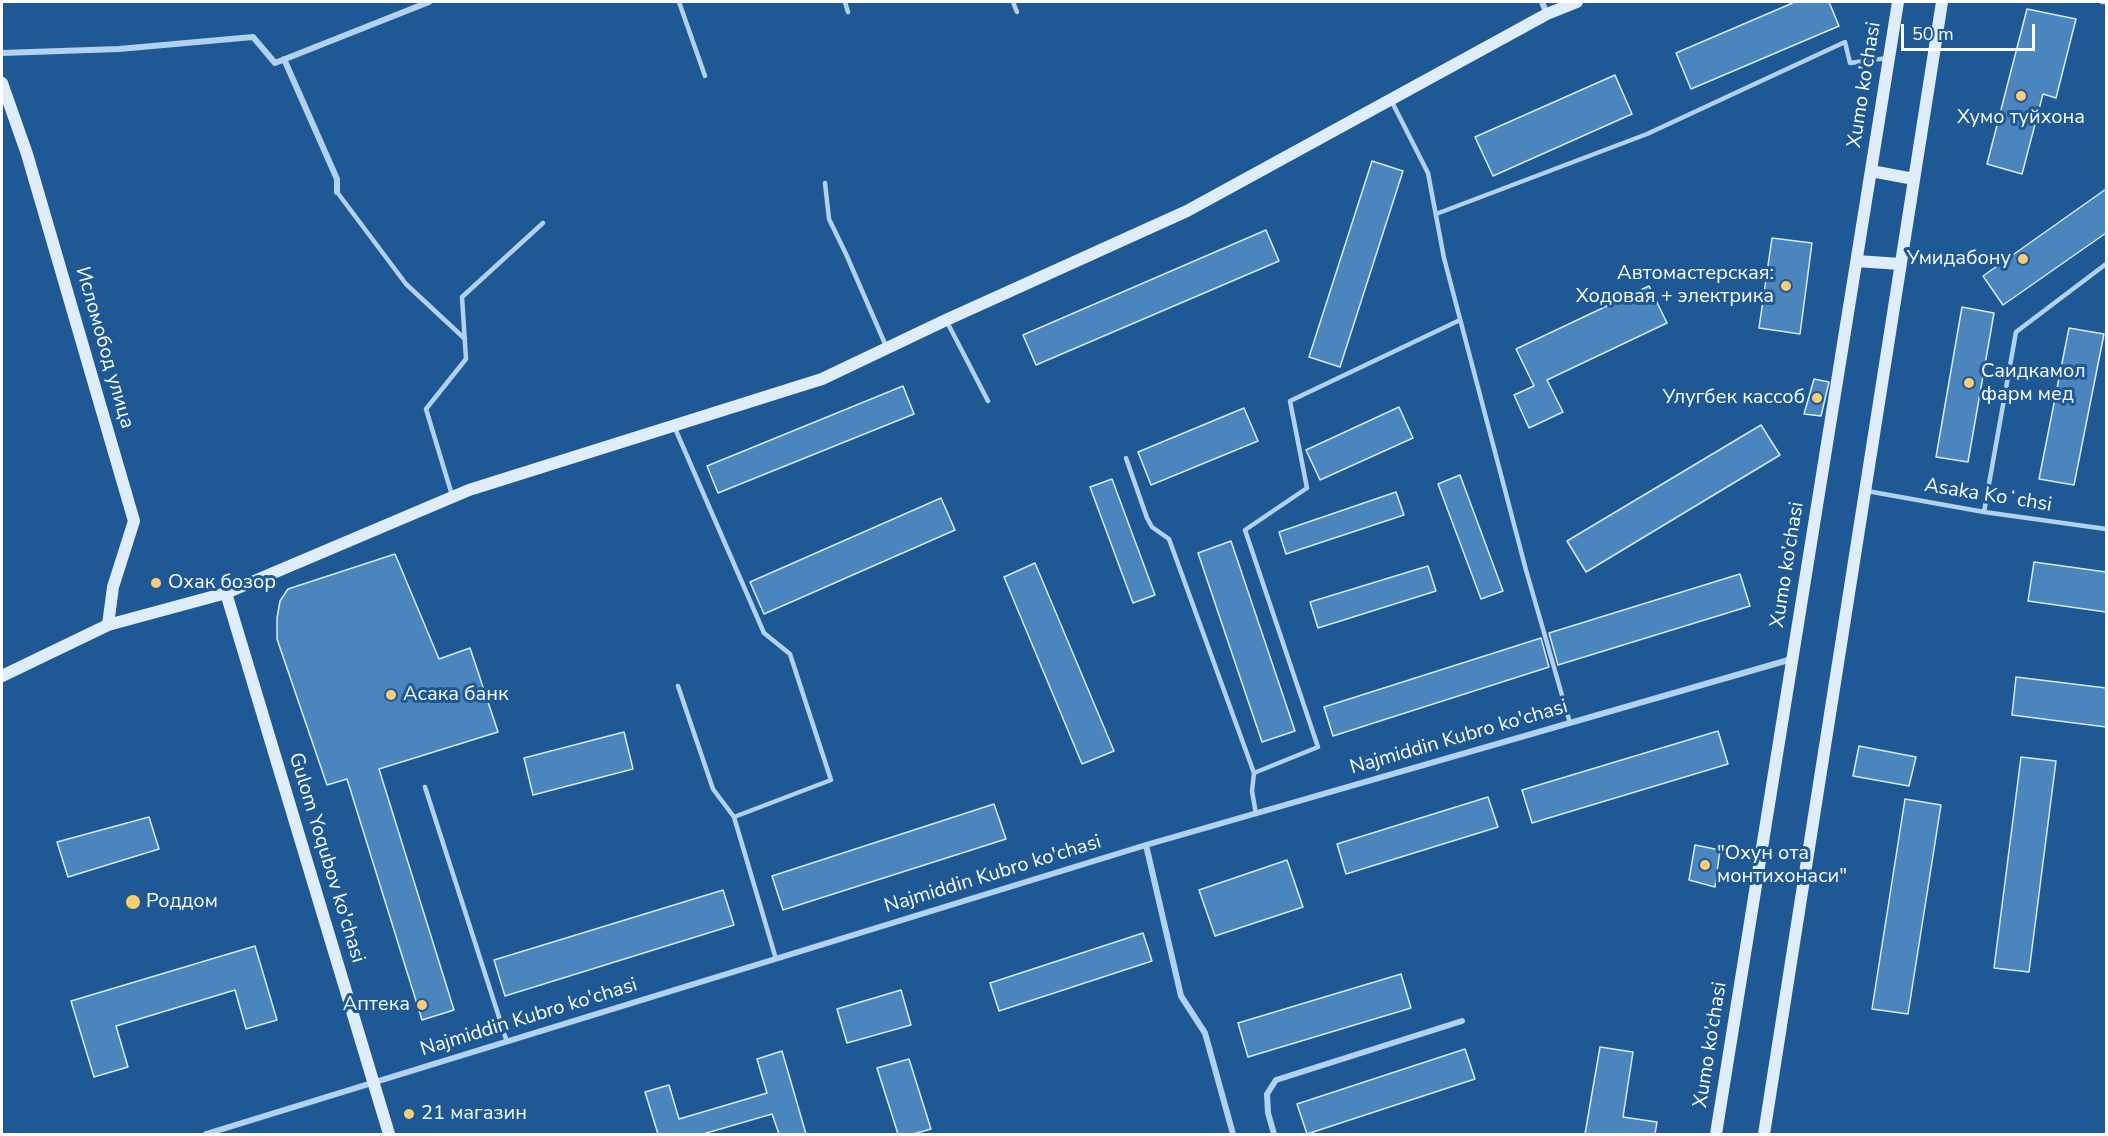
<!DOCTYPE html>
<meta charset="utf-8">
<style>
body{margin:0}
#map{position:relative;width:2108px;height:1136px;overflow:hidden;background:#1e5995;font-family:"Nunito Sans",sans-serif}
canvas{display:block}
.frame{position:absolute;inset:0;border:3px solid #fff;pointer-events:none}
.scale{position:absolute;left:1901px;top:24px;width:134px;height:27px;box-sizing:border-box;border:3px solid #fff;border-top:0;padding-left:8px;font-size:18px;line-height:21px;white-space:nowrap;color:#fff;-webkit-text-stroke:4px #1e5995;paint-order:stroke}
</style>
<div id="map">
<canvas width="2108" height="1136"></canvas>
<div class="frame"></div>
<div class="scale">50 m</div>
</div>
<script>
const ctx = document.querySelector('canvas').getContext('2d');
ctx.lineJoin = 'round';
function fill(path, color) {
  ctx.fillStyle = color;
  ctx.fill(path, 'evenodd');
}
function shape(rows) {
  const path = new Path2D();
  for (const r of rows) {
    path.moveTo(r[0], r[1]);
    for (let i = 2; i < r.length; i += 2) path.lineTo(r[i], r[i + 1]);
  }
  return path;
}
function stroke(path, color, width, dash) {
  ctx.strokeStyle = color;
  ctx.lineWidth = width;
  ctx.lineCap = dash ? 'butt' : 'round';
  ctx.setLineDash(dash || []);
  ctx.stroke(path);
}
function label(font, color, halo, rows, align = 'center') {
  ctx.font = font + ' "Nunito Sans",sans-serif';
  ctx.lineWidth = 6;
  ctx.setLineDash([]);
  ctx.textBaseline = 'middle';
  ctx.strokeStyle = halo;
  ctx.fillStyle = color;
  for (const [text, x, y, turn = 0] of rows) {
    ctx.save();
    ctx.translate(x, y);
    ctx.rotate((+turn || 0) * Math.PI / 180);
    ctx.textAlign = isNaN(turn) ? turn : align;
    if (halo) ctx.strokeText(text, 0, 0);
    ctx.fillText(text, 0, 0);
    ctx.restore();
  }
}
const building = shape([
 [1795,2,1829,2,1839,26,1691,89,1676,53,1795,2],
 [2027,9,2076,19,2056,98,2043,94,2022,174,1987,164,2027,9],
 [1615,75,1632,114,1493,176,1475,137,1615,75],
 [1372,161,1403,171,1340,367,1309,357,1372,161],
 [2106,189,2106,233,2003,305,1983,276,2106,189],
 [1266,230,1279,261,1036,365,1023,335,1266,230],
 [1772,238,1812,243,1800,334,1759,328,1772,238],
 [1649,286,1667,323,1547,380,1563,412,1529,428,1514,395,1534,386,1516,349,1649,286],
 [1962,307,1994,313,1968,462,1936,457,1962,307],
 [2069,328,2104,334,2074,485,2039,479,2069,328],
 [1814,379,1829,382,1821,416,1804,414,1814,379],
 [903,386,914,414,718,493,707,466,903,386],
 [1399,407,1413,438,1320,480,1306,450,1399,407],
 [1244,408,1258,441,1151,485,1138,452,1244,408],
 [1761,425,1780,455,1586,572,1567,541,1761,425],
 [1460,475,1503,591,1481,599,1438,484,1460,475],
 [1112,479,1155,595,1133,603,1090,487,1112,479],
 [1396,492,1404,515,1286,554,1279,532,1396,492],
 [941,498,955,530,764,614,750,582,941,498],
 [1231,541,1295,731,1262,742,1198,553,1231,541],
 [395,554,439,659,470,648,498,732,379,769,454,1010,422,1020,347,779,327,785,277,639,277,618,280,601,288,589,395,554],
 [2034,562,2106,572,2106,612,2028,601,2034,562],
 [1035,563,1114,751,1082,764,1004,577,1035,563],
 [1428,566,1436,591,1318,628,1310,602,1428,566],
 [1740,574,1750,606,1558,665,1549,633,1740,574],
 [1541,638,1549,667,1333,736,1324,707,1541,638],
 [2016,677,2106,688,2106,727,2012,715,2016,677],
 [1718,731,1728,764,1532,823,1522,790,1718,731],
 [624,732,633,769,533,795,524,758,624,732],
 [1859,746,1916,757,1909,786,1853,776,1859,746],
 [2021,757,2056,761,2029,972,1994,968,2021,757],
 [1488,797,1498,827,1346,874,1337,844,1488,797],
 [1905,799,1941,805,1908,1014,1872,1009,1905,799],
 [994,804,1006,839,783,910,772,876,994,804],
 [149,817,159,849,68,877,57,842,149,817],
 [1695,845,1720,850,1715,887,1689,880,1695,845],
 [1287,860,1303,907,1215,936,1199,890,1287,860],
 [723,890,734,925,505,996,494,960,723,890],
 [1143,933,1152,961,999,1011,990,983,1143,933],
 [255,946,277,1020,246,1029,235,990,116,1026,128,1067,94,1077,71,1001,255,946],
 [1401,974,1411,1008,1248,1057,1238,1023,1401,974],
 [901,990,911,1025,847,1043,837,1009,901,990],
 [1600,1047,1633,1052,1623,1117,1657,1122,1655,1134,1585,1134,1600,1047],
 [1465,1049,1475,1079,1307,1134,1297,1104,1465,1049],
 [782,1051,806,1134,779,1134,772,1114,703,1134,658,1134,645,1092,669,1085,679,1119,767,1093,757,1059,782,1051],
 [909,1059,931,1129,913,1134,898,1134,877,1068,909,1059]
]);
const lane = shape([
 [679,2,705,76],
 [845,2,848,12],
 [1013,2,1017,12],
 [2102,2,2106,2],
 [1392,102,1428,173,1444,258,1526,570,1570,723],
 [825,183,829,219,846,254,886,346],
 [337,192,406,284,465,339],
 [1436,214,1647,134,1845,42,1850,63,1888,58],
 [946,320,988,401],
 [674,426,764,633,790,654,831,780,734,817,776,959],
 [1126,458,1147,518,1152,527,1169,539,1254,773],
 [1867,491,1984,512,2106,529],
 [452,495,426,409,466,359,462,297,543,223],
 [1984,512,2016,332,2106,264],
 [678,686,713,789,734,817],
 [425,787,507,1042],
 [1256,814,1252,791,1254,773,1318,747,1245,530,1307,488,1290,401,1460,320]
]);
const street = shape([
 [1542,2,1547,14],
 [2,53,119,49,253,37,275,63,429,2],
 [284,59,337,179,337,192],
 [1146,845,1181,996,1205,1033,1233,1134],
 [206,1134,1146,845,1792,659],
 [1274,1134,1268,1113,1267,1094,1276,1080,1462,1021]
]);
const secondary = shape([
 [2,83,27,154,134,521,113,587,108,625],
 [1871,171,1914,179],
 [1857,261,1900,264],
 [226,593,389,1134],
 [2,676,108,625,226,593,469,490,822,379,946,320,1187,211,1547,14,1577,2],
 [1716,1134,1898,2],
 [1764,1134,1942,2]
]);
const markers = [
 [2021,96,6,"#fdcd72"],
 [2023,259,6,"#fdcd72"],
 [1786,286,6,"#fdcd72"],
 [1969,383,6,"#fdcd72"],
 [1817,398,6,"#fdcd72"],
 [156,583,6,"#fdcd72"],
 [391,695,6,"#fdcd72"],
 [1705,865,6,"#fdcd72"],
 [133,902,8,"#fdcd72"],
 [422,1005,6,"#fdcd72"],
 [409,1114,6,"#fdcd72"]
];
const streetNames = [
 ["Xumo ko’chasi",1865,85,-81],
 ["Исломобод улица",104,348,74],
 ["Asaka Koʻchsi",1988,496,9],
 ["Xumo ko’chasi",1788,565,-81],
 ["Najmiddin Kubro ko'chasi",1459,738,-16],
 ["Gulom Yoqubov ko'chasi",326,858,73],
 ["Najmiddin Kubro ko'chasi",993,875,-17],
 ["Najmiddin Kubro ko'chasi",529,1018,-17],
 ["Xumo ko’chasi",1711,1045,-81]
];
const poiNames = [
 ["Хумо туйхона",2021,118,"center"],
 ["Умидабону",2011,259,"right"],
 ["Автомастерская:",1774,274,"right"],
 ["Ходовая + электрика",1774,297,"right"],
 ["Саидкамол",1981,372],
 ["фарм мед",1981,395],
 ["Улугбек кассоб",1805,398,"right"],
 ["Охак бозор",168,583],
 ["Асака банк",403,695],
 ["\"Охун ота",1717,854],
 ["монтихонаси\"",1717,877],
 ["Роддом",146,902],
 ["Аптека",410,1005,"right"],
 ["21 магазин",421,1114]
];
fill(building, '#4b85be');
stroke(building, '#d8eafa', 1.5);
stroke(lane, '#b2d1ef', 4.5);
stroke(street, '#b2d1ef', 6);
stroke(secondary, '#dfedfb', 12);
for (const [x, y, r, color] of markers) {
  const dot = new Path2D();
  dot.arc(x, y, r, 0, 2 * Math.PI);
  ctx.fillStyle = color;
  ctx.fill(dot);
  stroke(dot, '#1e5995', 2);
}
label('20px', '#fff', '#1e5995', streetNames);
label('20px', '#fff', '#1e5995', poiNames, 'left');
</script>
